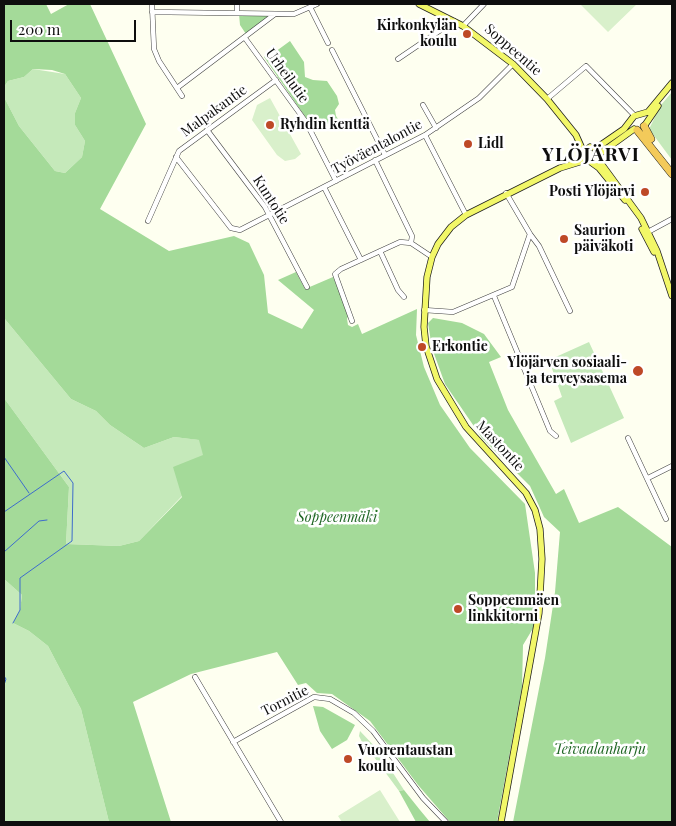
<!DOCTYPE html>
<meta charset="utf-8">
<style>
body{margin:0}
#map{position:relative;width:676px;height:826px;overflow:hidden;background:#fefff0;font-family:"Playfair Display",serif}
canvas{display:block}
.frame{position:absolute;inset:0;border:5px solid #0e0e0e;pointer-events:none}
.scale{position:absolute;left:10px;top:20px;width:126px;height:22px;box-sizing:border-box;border:2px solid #0e0e0e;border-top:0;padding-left:6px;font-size:15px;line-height:18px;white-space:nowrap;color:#0e0e0e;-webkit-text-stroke:4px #fff;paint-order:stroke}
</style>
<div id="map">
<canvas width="676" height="826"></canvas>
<div class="frame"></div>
<div class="scale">200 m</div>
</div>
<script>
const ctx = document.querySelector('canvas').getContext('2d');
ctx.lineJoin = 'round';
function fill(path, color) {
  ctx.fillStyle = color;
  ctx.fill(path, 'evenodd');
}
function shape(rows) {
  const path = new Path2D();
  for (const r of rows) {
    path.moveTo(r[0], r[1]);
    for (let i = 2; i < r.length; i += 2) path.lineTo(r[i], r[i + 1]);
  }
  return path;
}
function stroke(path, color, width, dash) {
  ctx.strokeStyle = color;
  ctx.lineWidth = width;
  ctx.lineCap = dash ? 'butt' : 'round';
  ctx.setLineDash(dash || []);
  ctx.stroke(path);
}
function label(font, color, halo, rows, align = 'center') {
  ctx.font = font + ' "Playfair Display",serif';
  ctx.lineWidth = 5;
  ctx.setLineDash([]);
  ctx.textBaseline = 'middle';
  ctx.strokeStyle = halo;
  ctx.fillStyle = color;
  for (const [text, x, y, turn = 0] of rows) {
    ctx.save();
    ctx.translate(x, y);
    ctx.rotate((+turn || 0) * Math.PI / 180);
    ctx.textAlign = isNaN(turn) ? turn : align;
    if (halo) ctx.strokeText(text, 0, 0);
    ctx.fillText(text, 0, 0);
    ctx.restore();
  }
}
const green = shape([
 [33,69,65,74,81,98,75,113,75,125,85,141,82,157,65,173,55,171,19,126,4,97,4,87,8,81,24,77],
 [672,92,672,160,649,129,661,105],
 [4,318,71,399,96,411,110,425,144,448,174,437,200,440,204,455,182,496,139,541,119,546,66,544,69,487,4,398],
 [589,342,624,418,571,443,554,401,562,397,549,360],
 [4,579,22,595,20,610,13,623,29,631,48,646,81,709,109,822,4,822],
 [360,731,378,750,369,756,359,736],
 [380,753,404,790,399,791,374,757]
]);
const forest = shape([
 [4,4,46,4,51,14,69,4,90,4,146,124,100,209,169,251,234,236,249,243,264,275,268,313,302,329,314,310,278,280,296,272,305,289,333,277,349,314,347,319,348,325,352,327,358,324,362,334,417,309,416,335,424,367,440,405,470,448,525,504,535,573,535,625,523,645,522,687,497,822,450,822,418,785,370,721,332,694,317,693,306,683,298,685,277,652,191,674,133,702,171,822,109,822,81,709,48,646,29,631,13,623,20,610,22,595,4,579,4,398,69,487,66,544,119,546,139,541,182,497,173,467,203,455,199,440,174,437,144,448,110,425,96,411,71,399,4,318,4,97,19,126,55,171,65,173,82,157,85,141,75,125,75,113,81,98,65,74,52,70,33,69,24,77,8,81,4,87],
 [239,14,269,16,246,34,240,25],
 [290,41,304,62,305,77,313,80,327,81,337,96,339,104,335,110,336,116,341,123,336,129,330,123,313,128,264,57,271,51,275,52],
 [433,318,462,323,484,334,501,357,489,362,508,410,556,494,564,489,579,523,618,507,672,547,672,822,513,822,545,658,555,592,560,532,544,517,530,486,482,438,445,384,432,348,428,323],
 [313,706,323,707,355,725,347,740,332,749,320,731],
 [404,790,420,810,430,822,416,822,399,791]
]);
const pitch = shape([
 [583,4,637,4,608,32,581,5],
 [270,98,301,154,295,159,285,161,277,155,252,120,257,105],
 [380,790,400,822,342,822,338,816]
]);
const stream = shape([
 [4,457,29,493],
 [4,512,64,471,73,483,72,541,20,578,20,610,13,623],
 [4,552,39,521,47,520],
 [4,676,6,679,4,685]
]);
const minor = shape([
 [152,4,154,49,159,61,182,96],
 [310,7,328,43],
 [152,12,294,14,317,4],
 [237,12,237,4],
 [463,26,484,4],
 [245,38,306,122,336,181],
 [332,50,385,155],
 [398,59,454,21],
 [177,88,275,14],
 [547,99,586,66,635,116],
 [423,105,436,128],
 [207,130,265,207,307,287],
 [425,135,466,215],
 [176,157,231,228,240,230,425,135,479,98,513,64],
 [375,160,412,236,411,243,432,257],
 [324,187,361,260],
 [148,221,179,151,276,80],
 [646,233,672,219],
 [530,234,539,246,570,311],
 [380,251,398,290,404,297],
 [494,296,550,431,556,436],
 [424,310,453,312,512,287,530,234,506,193],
 [352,321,335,274,341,269,400,242,411,243],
 [628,438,666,519],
 [648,478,672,466],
 [195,677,281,822],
 [233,742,314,697,330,699,354,713,373,731,423,798,446,822]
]);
const major = shape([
 [419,4,463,26,513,64,547,99,576,135,584,153],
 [645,125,658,106],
 [590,147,585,151,585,158,599,168,625,200],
 [595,149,624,129,634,116,648,112,672,83],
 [598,155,634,129],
 [597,158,641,218,657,251,672,296],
 [642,229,654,252],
 [501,822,539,613,542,559,540,529,535,510,526,493,466,427,437,379,426,346,424,327,427,277,432,257,438,244,451,227,466,215,560,168,586,160]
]);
const highway = shape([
 [644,126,651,139],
 [637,130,672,174]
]);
const markers = [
 [467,34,5,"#be4927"],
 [270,125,5,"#be4927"],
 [468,144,5,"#be4927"],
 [645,192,5,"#be4927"],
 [564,239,5,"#be4927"],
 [422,347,5,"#be4927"],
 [638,371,6,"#be4927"],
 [458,609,5,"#be4927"],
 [348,759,5,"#be4927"]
];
const poiNames = [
 ["Kirkonkylän",457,26,"right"],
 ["koulu",457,42,"right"],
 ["Ryhdin kenttä",280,125],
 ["Lidl",478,144],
 ["Posti Ylöjärvi",635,192,"right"],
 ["Saurion",574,231],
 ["päiväkoti",574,247],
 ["Erkontie",432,347],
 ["Ylöjärven sosiaali-",627,363,"right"],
 ["ja terveysasema",627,379,"right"],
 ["Soppeenmäen",468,601],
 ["linkkitorni",468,617],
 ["Vuorentaustan",358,751],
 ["koulu",358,767]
];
const streetNames = [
 ["Soppeentie",513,50,41],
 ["Urheilutie",287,76,54],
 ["Malpakantie",214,111,-36],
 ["Työväentalontie",377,147,-28],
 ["Kuntotie",271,200,57],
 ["Mastontie",500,446,47],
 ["Tornitie",285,701,-27]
];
const parkNames = [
 ["Soppeenmäki",337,518],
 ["Teivaalanharju",600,750]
];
const districtNames = [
 ["YLÖJÄRVI",591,155]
];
fill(green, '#c5e9ba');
fill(forest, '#a4da99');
fill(pitch, '#d9f0cb');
stroke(stream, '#3d6ccc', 1);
stroke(minor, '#414141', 5.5);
stroke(major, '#1f1f1f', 7);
stroke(highway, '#1f1f1f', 8);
stroke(minor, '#fff', 4.5);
stroke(major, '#f2f768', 5.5);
stroke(highway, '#f3ca5a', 7);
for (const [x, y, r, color] of markers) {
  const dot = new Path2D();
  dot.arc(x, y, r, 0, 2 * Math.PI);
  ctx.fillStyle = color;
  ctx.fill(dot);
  stroke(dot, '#fff', 2);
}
label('bold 14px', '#0e0e0e', '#fff', poiNames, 'left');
label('14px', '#0e0e0e', '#fff', streetNames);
label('italic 14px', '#1f6624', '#fff', parkNames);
ctx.letterSpacing = '1px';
label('bold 19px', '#0e0e0e', '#fff', districtNames);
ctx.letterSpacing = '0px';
</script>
